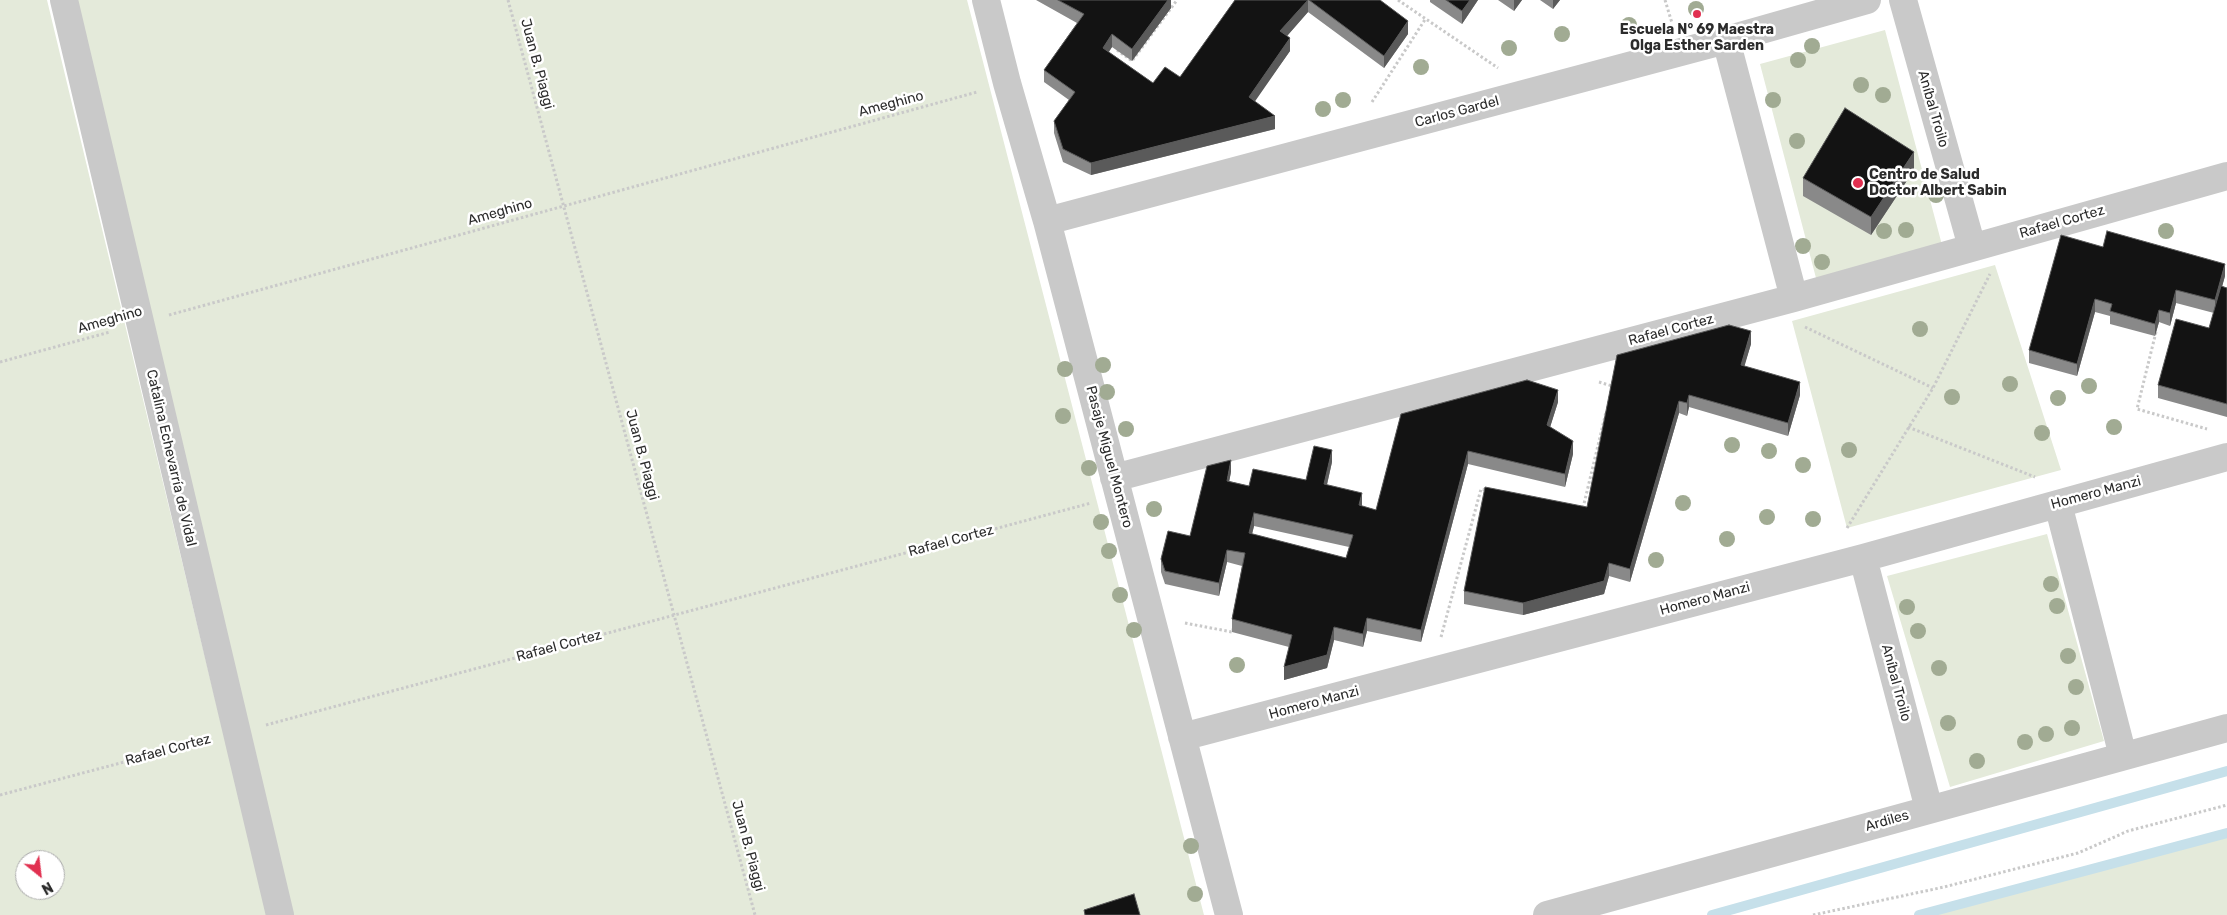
<!DOCTYPE html>
<meta charset="utf-8">
<style>
body{margin:0}
#map{position:relative;width:2227px;height:915px;overflow:hidden;background:#fff;font-family:Rubik,sans-serif}
canvas{display:block}
.north{position:absolute;left:15px;top:850px;width:50px;height:50px;box-sizing:border-box;background:#fff;border:1px solid #ababab;border-radius:50%;rotate:151deg;font-size:14px;font-weight:700;line-height:20px;text-align:center;color:#2c2c2c}
.north::after{content:'';display:block;margin:auto;width:18px;height:22px;background:#e13050;clip-path:polygon(50% 0,100% 100%,50% 72%,0 100%)}
</style>
<div id="map">
<canvas width="2227" height="915"></canvas>
<div class="north">N</div>
</div>
<script>
const ctx = document.querySelector('canvas').getContext('2d');
ctx.lineJoin = 'round';
function fill(path, color) {
  ctx.fillStyle = color;
  ctx.fill(path, 'evenodd');
}
function shape(rows) {
  const path = new Path2D();
  for (const r of rows) {
    path.moveTo(r[0], r[1]);
    for (let i = 2; i < r.length; i += 2) path.lineTo(r[i], r[i + 1]);
  }
  return path;
}
function stroke(path, color, width, dash) {
  ctx.strokeStyle = color;
  ctx.lineWidth = width;
  ctx.lineCap = dash ? 'butt' : 'round';
  ctx.setLineDash(dash || []);
  ctx.stroke(path);
}
function label(font, color, halo, rows, align = 'center') {
  ctx.font = font + ' Rubik,sans-serif';
  ctx.lineWidth = 5;
  ctx.setLineDash([]);
  ctx.textBaseline = 'middle';
  ctx.strokeStyle = halo;
  ctx.fillStyle = color;
  for (const [text, x, y, turn = 0] of rows) {
    ctx.save();
    ctx.translate(x, y);
    ctx.rotate((+turn || 0) * Math.PI / 180);
    ctx.textAlign = isNaN(turn) ? turn : align;
    if (halo) ctx.strokeText(text, 0, 0);
    ctx.fillText(text, 0, 0);
    ctx.restore();
  }
}
const green = shape([
 [0,0,47,0,267,915,0,915],
 [25,860,55,860,55,890,25,890],
 [74,0,967,0,1204,915,292,915],
 [1885,30,1942,245,1816,278,1760,64],
 [1995,265,2061,470,1847,528,1792,321],
 [2047,534,2104,741,1950,787,1887,576],
 [2227,833,2227,915,1919,915]
]);
const stream = shape([
 [1712,915,2227,771],
 [1919,915,2227,833]
]);
const path = shape([
 [508,0,755,915],
 [1398,0,1498,68],
 [1665,0,1672,23],
 [1117,50,1132,61,1177,0],
 [1372,102,1426,18],
 [169,315,977,92],
 [1805,327,1933,388],
 [2156,332,2137,409,2207,429],
 [0,362,110,332],
 [1599,382,1612,386,1611,389],
 [1908,427,2035,477],
 [1583,508,1606,412],
 [1847,528,1933,388,1990,274],
 [1185,623,1232,632,1233,629],
 [1441,637,1481,489,1487,490],
 [266,725,1091,503],
 [0,795,207,740],
 [1813,915,1944,887,2078,853,2128,831,2227,805]
]);
const minor = shape([
 [64,0,280,915],
 [986,0,1007,83,1047,221,1229,915],
 [1903,0,1972,247],
 [1726,40,1794,298],
 [1047,221,1726,40,1867,0],
 [1114,478,1794,298,2227,176],
 [2058,504,2123,756],
 [1863,558,1929,809],
 [1182,737,1863,558,2227,457],
 [1547,915,2227,728]
]);
const trees = [
 [1696,9],
 [1629,25],
 [1562,34],
 [1812,46],
 [1509,48],
 [1798,60],
 [1421,67],
 [1861,85],
 [1883,95],
 [1343,100],
 [1773,100],
 [1323,109],
 [1797,141],
 [1936,195],
 [1906,230],
 [1884,231],
 [2166,231],
 [1803,246],
 [1822,262],
 [1920,329],
 [1103,365],
 [1065,369],
 [2010,384],
 [2089,386],
 [1107,392],
 [1952,397],
 [2058,398],
 [1063,416],
 [2114,427],
 [1126,429],
 [2042,433],
 [1732,445],
 [1849,450],
 [1769,451],
 [1803,465],
 [1089,468],
 [1683,503],
 [1154,509],
 [1767,517],
 [1813,519],
 [1101,522],
 [1727,539],
 [1109,551],
 [1656,560],
 [2051,584],
 [1120,595],
 [2057,606],
 [1907,607],
 [1134,630],
 [1918,631],
 [2068,656],
 [1237,665],
 [1939,668],
 [2076,687],
 [1948,723],
 [2072,728],
 [2046,734],
 [2025,742],
 [1977,761],
 [1191,846],
 [1195,894]
];
const wall = shape([
 [1036,0,1171,0,1171,8,1132,61,1112,47,1109,52,1153,83,1180,77,1235,0,1380,0,1408,34,1384,68,1308,12,1287,36,1290,51,1254,101,1275,129,1091,175,1063,162,1054,133,1054,121,1069,100,1044,82,1044,70,1077,23],
 [1430,0,1478,0,1462,24,1430,2],
 [1498,0,1522,0,1514,11],
 [1540,0,1560,0,1553,9],
 [1914,170,1871,235,1803,196,1803,178],
 [2103,247,2225,276,2222,286,2227,288,2227,417,2158,398,2158,385,2209,328,2214,313,2176,303,2170,326,2159,322,2155,336,2110,324,2110,316,2095,312,2077,376,2029,363,2029,350],
 [1751,344,1744,366,1800,395,1788,436,1689,407,1687,416,1679,413,1630,582,1609,576,1604,594,1523,615,1464,604,1464,591,1587,507,1617,355],
 [1558,402,1550,427,1573,454,1565,487,1468,464,1421,642,1367,631,1363,647,1334,640,1327,668,1284,680,1289,647,1232,632,1232,619,1242,566,1227,562,1219,596,1165,584,1161,572,1161,559,1190,536,1231,472,1229,481,1249,486,1306,480,1332,462,1327,485,1362,506,1376,510,1401,414],
 [1254,526,1349,547,1346,558,1252,534]
]);
const shadedWall = shape([
 [1168,0,1171,0,1171,8,1132,61,1132,49],
 [1308,0,1308,12,1280,44,1280,31],
 [1470,0,1478,0,1462,24,1462,11],
 [1514,0,1522,0,1514,11],
 [1553,0,1560,0,1553,9],
 [1408,21,1408,34,1384,68,1384,56],
 [1112,34,1112,47,1103,60,1103,48],
 [1290,38,1290,51,1249,110,1249,97],
 [1275,116,1275,129,1091,175,1091,163],
 [1914,152,1914,170,1871,235,1871,217],
 [2225,264,2225,276,2215,313,2215,300],
 [2176,290,2176,303,2170,326,2170,313],
 [2095,299,2095,312,2077,376,2077,364],
 [2159,310,2159,322,2155,336,2155,324],
 [1751,331,1751,344,1741,378,1741,365],
 [1800,382,1800,395,1788,436,1788,423],
 [1558,390,1558,402,1547,437,1547,425],
 [1689,395,1689,407,1687,416,1687,403],
 [1679,401,1679,413,1630,582,1630,569],
 [1573,441,1573,454,1565,487,1565,474],
 [1332,450,1332,462,1324,497,1324,484],
 [1468,451,1468,464,1421,642,1421,630],
 [1231,460,1231,472,1227,493,1227,481],
 [1362,493,1362,505,1359,518,1359,505],
 [1254,513,1254,526,1249,546,1249,533],
 [1227,550,1227,562,1219,596,1219,583],
 [1609,563,1609,576,1604,594,1523,615,1523,603],
 [1367,618,1367,631,1363,647,1363,634],
 [1334,627,1334,640,1327,668,1284,680,1284,667]
]);
const building = shape([
 [1058,0,1168,0,1132,49,1112,34,1103,48,1153,83,1165,67,1180,77,1235,0,1308,0,1280,31,1290,38,1249,97,1275,116,1091,163,1063,149,1054,121,1075,92,1044,70,1084,14,1058,0],
 [1309,0,1380,0,1408,21,1384,56,1309,0],
 [1446,0,1470,0,1462,11,1446,0],
 [1845,108,1914,152,1871,217,1803,178,1845,108],
 [2107,231,2225,264,2215,300,2176,290,2170,313,2159,310,2155,324,2110,311,2112,304,2095,299,2077,364,2029,350,2061,235,2103,247,2107,231],
 [2221,286,2227,288,2227,404,2158,385,2176,319,2209,328,2221,286],
 [1729,325,1751,331,1741,365,1800,382,1788,423,1689,395,1687,403,1679,401,1630,569,1609,563,1604,581,1523,603,1464,591,1485,487,1587,507,1617,355,1729,325],
 [1527,380,1558,390,1547,425,1573,441,1565,474,1468,451,1421,630,1367,618,1363,634,1334,627,1327,655,1284,667,1292,635,1232,619,1245,553,1227,550,1219,583,1165,571,1161,559,1168,531,1190,536,1207,466,1231,460,1227,481,1249,486,1253,469,1306,480,1314,446,1332,450,1324,484,1362,493,1359,505,1376,510,1401,414,1527,380],
 [1254,513,1353,535,1346,558,1249,533,1254,513],
 [1134,894,1140,915,1085,915,1084,910,1134,894]
]);
const markers = [
 [1697,14,5,"#e13050"],
 [1858,183,6,"#e13050"]
];
const poiNames = [
 ["Escuela N° 69 Maestra",1697,30],
 ["Olga Esther Sarden",1697,46],
 ["Centro de Salud",1869,175,"left"],
 ["Doctor Albert Sabin",1869,191,"left"]
];
const streetNames = [
 ["Juan B. Piaggi",537,64,75],
 ["Ameghino",891,104,-15],
 ["Aníbal Troilo",1933,109,74],
 ["Carlos Gardel",1457,112,-15],
 ["Ameghino",500,212,-16],
 ["Rafael Cortez",2062,222,-16],
 ["Ameghino",110,320,-16],
 ["Rafael Cortez",1671,330,-15],
 ["Juan B. Piaggi",642,455,75],
 ["Pasaje Miguel Montero",1109,457,75],
 ["Catalina Echevarría de Vidal",171,458,77],
 ["Homero Manzi",2096,493,-15],
 ["Rafael Cortez",951,541,-15],
 ["Homero Manzi",1705,599,-15],
 ["Rafael Cortez",559,646,-15],
 ["Aníbal Troilo",1896,683,75],
 ["Homero Manzi",1314,703,-15],
 ["Rafael Cortez",168,750,-15],
 ["Ardiles",1887,821,-16],
 ["Juan B. Piaggi",748,846,75]
];
fill(green, '#e4eada');
stroke(stream, '#c6e0ea', 10);
stroke(path, '#c9c9c9', 3, [2.5, 2.5]);
stroke(minor, '#c9c9c9', 28);
ctx.fillStyle = '#a1ab93';
for (const [x, y] of trees) {
  ctx.beginPath();
  ctx.arc(x, y, 8, 0, 2 * Math.PI);
  ctx.fill();
}
fill(wall, '#898989');
fill(shadedWall, '#5a5a5a');
fill(building, '#131313');
stroke(building, '#5a5a5a', 1);
for (const [x, y, r, color] of markers) {
  const dot = new Path2D();
  dot.arc(x, y, r, 0, 2 * Math.PI);
  ctx.fillStyle = color;
  ctx.fill(dot);
  stroke(dot, '#fff', 2);
}
label('bold 14px', '#2c2c2c', '#fff', poiNames);
label('14px', '#2c2c2c', '#fff', streetNames);
</script>
